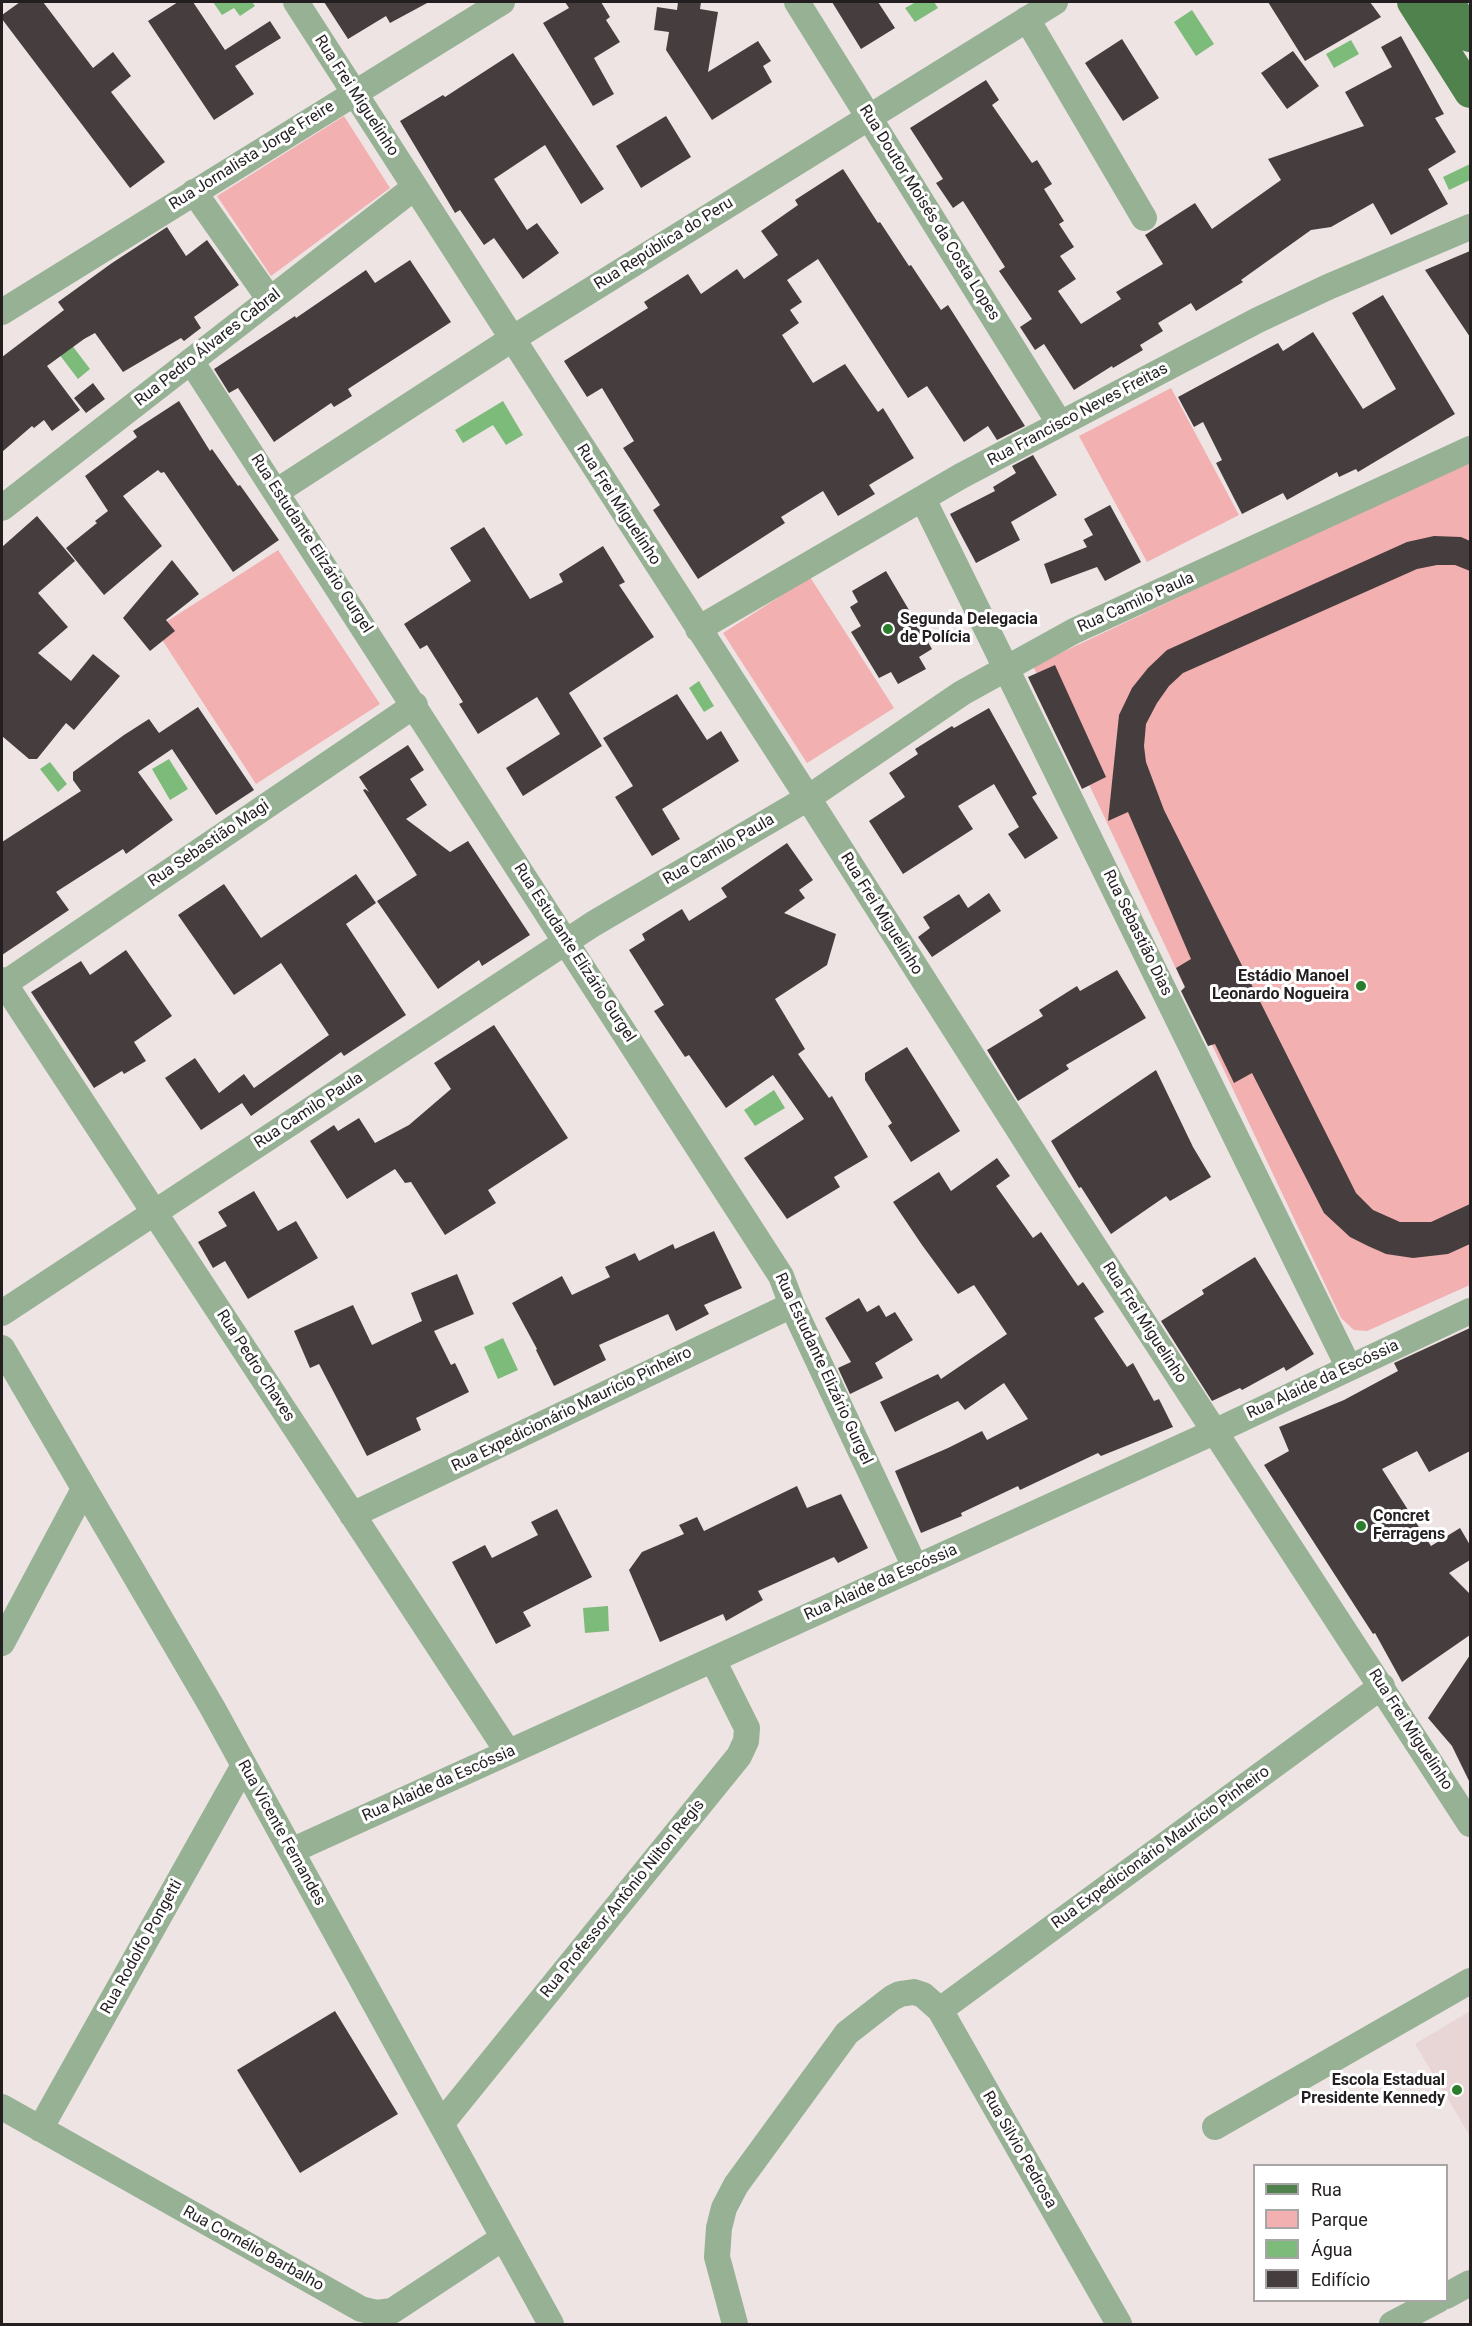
<!DOCTYPE html>
<meta charset="utf-8">
<style>
body{margin:0}
#map{position:relative;width:1472px;height:2326px;overflow:hidden;background:#eee4e4;font-family:Roboto,sans-serif}
canvas{display:block}
.frame{position:absolute;inset:0;border:3px solid #231f20;pointer-events:none}
.legend{position:absolute;left:1253px;top:2164px;width:195px;height:138px;box-sizing:border-box;background:#fff;border:2px solid #a7a5a6;margin:0;padding:8px 10px;list-style:none;font-size:18px;color:#231f20}
.legend li{display:flex;align-items:center;gap:12px;height:30px}
.legend b{width:30px;border:2px solid #a7a5a6}
</style>
<div id="map">
<canvas width="1472" height="2326"></canvas>
<div class="frame"></div>
<ul class="legend">
<li><b style="height:8px;background:#50824e"></b>Rua</li>
<li><b style="height:16px;background:#f3b0b1"></b>Parque</li>
<li><b style="height:16px;background:#7dbb7a"></b>Água</li>
<li><b style="height:16px;background:#463e3e"></b>Edifício</li>
</ul>
</div>
<script>
const ctx = document.querySelector('canvas').getContext('2d');
ctx.lineJoin = 'round';
function fill(path, color) {
  ctx.fillStyle = color;
  ctx.fill(path, 'evenodd');
}
function shape(rows) {
  const path = new Path2D();
  for (const r of rows) {
    path.moveTo(r[0], r[1]);
    for (let i = 2; i < r.length; i += 2) path.lineTo(r[i], r[i + 1]);
  }
  return path;
}
function stroke(path, color, width, dash) {
  ctx.strokeStyle = color;
  ctx.lineWidth = width;
  ctx.lineCap = dash ? 'butt' : 'round';
  ctx.setLineDash(dash || []);
  ctx.stroke(path);
}
function label(font, color, halo, rows, align = 'center') {
  ctx.font = font + ' Roboto,sans-serif';
  ctx.lineWidth = 6;
  ctx.setLineDash([]);
  ctx.textBaseline = 'middle';
  ctx.strokeStyle = halo;
  ctx.fillStyle = color;
  for (const [text, x, y, turn = 0] of rows) {
    ctx.save();
    ctx.translate(x, y);
    ctx.rotate((+turn || 0) * Math.PI / 180);
    ctx.textAlign = isNaN(turn) ? turn : align;
    if (halo) ctx.strokeText(text, 0, 0);
    ctx.fillText(text, 0, 0);
    ctx.restore();
  }
}
const built = shape([
 [1470,2011,1470,2136,1415,2044]
]);
const green = shape([
 [344,116,390,188,271,276,217,196],
 [1171,388,1239,515,1147,562,1079,436],
 [1470,460,1470,1285,1367,1331,1354,1330,1341,1318,1033,666],
 [278,550,380,704,256,784,155,629],
 [810,577,894,708,807,763,723,633]
]);
const water = shape([
 [213,2,252,2,255,6,240,16,234,8,222,15],
 [916,2,934,2,938,8,915,22,905,8],
 [1192,10,1214,44,1196,56,1174,22],
 [1351,40,1359,54,1334,68,1326,54],
 [1470,164,1470,180,1449,190,1443,177],
 [71,344,90,369,78,379,59,354],
 [503,401,523,435,506,445,493,425,463,443,455,430],
 [699,681,714,706,704,712,689,688],
 [169,759,188,789,170,800,152,769],
 [50,762,67,784,58,792,40,769],
 [774,1090,785,1108,755,1126,744,1110],
 [503,1338,518,1370,498,1379,484,1347],
 [608,1606,609,1631,585,1633,583,1608]
]);
const building = shape([
 [20,2,43,2,93,68,113,52,131,76,111,92,165,162,130,188,2,19,2,15],
 [178,2,193,2,225,50,270,21,281,38,235,66,254,94,214,120,148,21],
 [324,2,429,2,390,23,386,16,348,39],
 [565,2,601,2,610,17,606,20,620,42,594,58,614,94,593,106,543,23,569,8],
 [678,2,701,2,700,9,718,12,708,72,758,41,771,61,763,66,772,82,712,120,666,50,669,32,654,30,657,7,677,10],
 [832,2,878,2,895,28,861,49],
 [1268,2,1370,2,1381,17,1305,61],
 [1401,36,1444,114,1435,118,1456,152,1428,169,1448,204,1391,235,1373,203,1331,227,1311,230,1241,280,1243,282,1196,311,1191,303,1158,323,1163,331,1140,345,1143,350,1113,368,1112,366,1074,390,1044,344,1035,350,1020,327,1032,319,999,271,1005,267,963,201,953,208,936,183,943,179,910,128,986,80,999,100,992,105,1032,163,1037,160,1052,184,1044,189,1064,221,1059,224,1074,247,1060,256,1076,279,1058,291,1081,324,1121,299,1116,292,1163,264,1145,235,1195,203,1212,229,1281,180,1268,159,1364,126,1345,92,1392,67,1381,47],
 [1122,39,1159,98,1123,121,1085,63],
 [1293,51,1319,86,1287,109,1261,73],
 [513,53,604,189,581,204,545,145,494,179,527,230,537,223,559,253,523,279,494,238,484,245,460,210,455,213,400,121,443,95,445,97],
 [666,116,691,157,641,188,616,146],
 [843,169,878,223,880,222,909,266,911,265,941,310,948,305,1025,426,997,440,988,426,964,442,927,386,908,398,818,259,787,280,802,302,790,310,799,323,782,335,813,383,845,364,878,412,883,408,914,458,869,485,875,494,838,516,823,491,781,517,785,523,698,579,653,510,660,505,623,448,634,441,602,388,587,397,564,361,648,308,644,302,688,274,701,294,737,269,744,279,778,255,761,231,798,205,795,200],
 [167,227,186,256,207,240,239,285,194,317,201,328,184,341,181,338,123,372,95,333,84,339,47,366,80,410,52,431,44,420,34,428,32,426,2,452,2,357,64,310,58,302,112,263],
 [1470,251,1470,337,1425,270],
 [410,260,451,322,348,389,352,396,334,407,331,403,274,442,238,388,229,393,214,369,295,316,296,318,366,270,375,283],
 [1383,295,1455,414,1358,472,1356,469,1339,477,1337,472,1287,500,1283,493,1242,514,1216,463,1222,460,1203,422,1194,427,1178,397,1278,343,1283,351,1313,332,1363,409,1396,389,1352,313],
 [93,383,105,399,86,413,74,398],
 [179,401,210,451,212,449,238,486,240,485,279,540,233,572,164,472,161,473,158,470,123,496,162,546,104,595,66,548,97,523,95,521,108,511,85,476,137,437,133,431],
 [1033,455,1057,495,1011,522,1020,540,976,563,950,514,995,491,993,487,1016,473,1012,466],
 [1110,505,1141,562,1105,581,1097,567,1051,584,1044,564,1087,547,1083,540,1093,535,1084,519],
 [37,516,75,561,38,593,68,627,38,653,71,681,93,654,120,676,74,730,66,723,37,759,29,759,2,736,2,547],
 [484,527,530,599,563,582,559,574,603,546,625,582,619,585,654,637,569,693,602,746,523,796,506,768,560,734,537,697,478,734,459,704,463,702,427,645,420,649,404,624,471,581,450,548],
 [1434,536,1461,537,1470,541,1470,571,1455,565,1437,565,1417,569,1183,673,1169,686,1157,703,1146,724,1144,746,1146,762,1164,810,1356,1193,1373,1210,1400,1222,1431,1222,1470,1204,1470,1244,1448,1254,1413,1258,1386,1254,1368,1246,1350,1237,1324,1213,1252,1073,1234,1083,1215,1044,1208,1046,1181,991,1185,987,1176,968,1191,959,1128,812,1108,821,1119,715,1132,688,1148,668,1167,650,1407,542],
 [172,560,199,594,166,620,175,631,150,651,123,618],
 [886,571,932,649,919,657,926,669,898,684,891,672,879,678,851,632,861,626,850,607,858,602,852,591],
 [1055,665,1106,777,1082,789,1028,677],
 [677,694,707,740,721,731,739,761,662,809,680,839,652,856,615,797,633,786,603,738],
 [198,707,254,790,216,815,172,749,138,772,173,820,126,854,123,849,56,892,69,910,2,955,2,842,81,791,73,780,73,772,124,735,149,719,159,733],
 [989,708,1037,794,1032,797,1058,838,1025,859,1008,834,1019,827,994,784,958,806,973,829,903,874,869,821,905,797,889,773,918,754,915,749,952,726,954,728],
 [408,745,424,770,410,779,427,805,406,819,450,852,468,841,530,935,482,966,479,960,438,989,377,901,417,875,363,790,365,789,369,792,359,777],
 [787,843,813,880,799,890,805,898,784,913,836,934,827,965,775,999,805,1049,798,1054,829,1098,832,1096,868,1157,834,1177,840,1187,787,1219,744,1158,804,1119,773,1075,726,1108,689,1055,685,1057,654,1011,664,1005,629,950,645,940,642,934,682,909,689,921,727,897,721,888],
 [356,874,376,903,346,924,406,1015,344,1056,341,1052,251,1116,242,1103,201,1130,165,1078,195,1058,219,1093,244,1074,254,1088,329,1035,281,963,234,995,178,915,224,884,261,938],
 [989,893,1001,911,932,957,918,937,930,928,923,917,959,894,968,908],
 [126,950,172,1016,134,1042,146,1061,124,1074,122,1071,94,1088,31,992,81,961,90,975],
 [1117,970,1146,1018,1066,1065,1069,1069,1018,1101,987,1050,1043,1016,1039,1010,1077,986,1080,991],
 [494,1025,568,1138,488,1190,496,1203,445,1235,411,1182,405,1183,395,1169,347,1199,310,1141,334,1125,338,1131,359,1118,375,1143,409,1125,451,1089,434,1063],
 [907,1047,960,1131,911,1162,888,1126,892,1123,865,1080,865,1073],
 [1156,1070,1193,1147,1211,1177,1170,1201,1166,1196,1111,1234,1081,1187,1079,1188,1051,1141],
 [997,1158,1010,1176,996,1186,1033,1238,1041,1232,1078,1286,1083,1282,1104,1312,1094,1318,1127,1367,1133,1363,1154,1401,1159,1399,1173,1427,1101,1456,1098,1453,1020,1490,1018,1486,961,1513,962,1516,921,1533,895,1471,948,1448,982,1431,987,1440,1028,1419,1004,1383,965,1410,958,1401,895,1432,880,1402,938,1374,941,1379,1007,1334,974,1285,958,1294,922,1245,893,1202,939,1172,951,1191],
 [254,1191,278,1231,296,1221,318,1258,248,1299,225,1261,213,1268,198,1242,227,1226,218,1212],
 [714,1231,742,1288,704,1305,709,1314,676,1331,668,1314,599,1345,606,1360,554,1386,536,1350,537,1349,512,1303,562,1276,572,1295,610,1277,605,1267,635,1253,639,1261,673,1244,675,1249],
 [1255,1257,1314,1354,1286,1371,1284,1367,1242,1390,1240,1388,1212,1401,1161,1321,1204,1294,1202,1290],
 [457,1274,474,1314,434,1331,451,1365,455,1363,469,1392,416,1418,421,1430,367,1456,319,1364,310,1368,294,1331,353,1305,372,1345,422,1321,411,1293],
 [859,1298,867,1312,879,1305,886,1317,895,1312,913,1340,875,1363,883,1378,850,1394,838,1368,851,1362,825,1318],
 [1470,1328,1470,1451,1429,1472,1417,1451,1382,1469,1431,1546,1460,1528,1470,1545,1470,1560,1449,1573,1470,1594,1470,1635,1402,1682,1375,1633,1373,1634,1264,1465,1289,1451,1279,1427,1344,1400,1398,1371,1394,1363],
 [797,1486,807,1508,841,1494,868,1548,838,1563,834,1557,758,1591,763,1600,726,1621,723,1614,660,1642,629,1570,642,1552,684,1534,679,1525,697,1517,704,1531],
 [557,1509,592,1577,523,1612,531,1626,496,1644,452,1562,485,1545,492,1558,538,1535,531,1522],
 [1470,1655,1470,1783,1452,1746,1428,1718],
 [335,2011,398,2114,300,2173,237,2070]
]);
const minor = shape([
 [296,2,808,798,1047,1174,1470,1824],
 [797,2,1060,424],
 [1027,19,1144,218],
 [194,192,270,300],
 [2,312,502,2],
 [191,361,781,1276,792,1305,915,1567],
 [276,492,512,339,1055,2],
 [923,499,1349,1368],
 [2,508,415,187],
 [698,629,961,476,1258,320,1328,287,1470,227],
 [2,980,508,1752],
 [4,984,415,705],
 [2,1313,593,924,808,798,962,693,1074,631,1470,449],
 [2,1348,212,1707,551,2324],
 [352,1515,792,1305],
 [2,1643,84,1489],
 [291,1851,1214,1432,1470,1311],
 [940,2010,1382,1686],
 [2,2107,361,2309,377,2313,392,2311,503,2238],
 [441,2124,739,1756,746,1741,747,1728,713,1660],
 [1215,2127,1470,1981],
 [40,2129,244,1765],
 [1446,2296,1470,2283],
 [735,2324,717,2257,719,2228,724,2208,736,2185,847,2033,892,1998,900,1994,914,1992,923,1995,940,2010,1119,2324],
 [1392,2324,1438,2300]
]);
const major = shape([
 [1413,2,1470,92],
 [1448,2,1470,36]
]);
const markers = [
 [888,629,6,"#2a7e2b"],
 [1361,986,6,"#2a7e2b"],
 [1361,1526,6,"#2a7e2b"],
 [1457,2090,6,"#2a7e2b"]
];
const streetNames = [
 ["Rua Frei Miguelinho",356,96,57],
 ["Rua Jornalista Jorge Freire",252,156,-32],
 ["Rua Doutor Moisés da Costa Lopes",929,213,58],
 ["Rua República do Peru",664,244,-32],
 ["Rua Pedro Álvares Cabral",208,348,-38],
 ["Rua Francisco Neves Freitas",1078,415,-28],
 ["Rua Frei Miguelinho",618,505,57],
 ["Rua Estudante Elizário Gurgel",311,544,57],
 ["Rua Camilo Paula",1136,603,-24],
 ["Rua Sebastião Magi",209,844,-34],
 ["Rua Camilo Paula",719,850,-30],
 ["Rua Frei Miguelinho",881,914,58],
 ["Rua Sebastião Dias",1137,933,64],
 ["Rua Estudante Elizário Gurgel",574,953,57],
 ["Rua Camilo Paula",309,1111,-33],
 ["Rua Frei Miguelinho",1144,1323,57],
 ["Rua Pedro Chaves",255,1366,57],
 ["Rua Estudante Elizário Gurgel",823,1369,65],
 ["Rua Alaide da Escóssia",1323,1380,-25],
 ["Rua Expedicionário Maurício Pinheiro",572,1410,-26],
 ["Rua Alaide da Escóssia",881,1583,-24],
 ["Rua Frei Miguelinho",1410,1730,57],
 ["Rua Alaide da Escóssia",439,1784,-24],
 ["Rua Vicente Fernandes",281,1833,61],
 ["Rua Expedicionário Maurício Pinheiro",1161,1848,-36],
 ["Rua Professor Antônio Nilton Regis",623,1899,-51],
 ["Rua Rodolfo Pongetti",142,1947,-61],
 ["Rua Silvio Pedrosa",1019,2150,60],
 ["Rua Cornélio Barbalho",253,2249,29]
];
const poiNames = [
 ["Segunda Delegacia",900,620],
 ["de Polícia",900,638],
 ["Estádio Manoel",1349,977,"right"],
 ["Leonardo Nogueira",1349,995,"right"],
 ["Concret",1373,1517],
 ["Ferragens",1373,1535],
 ["Escola Estadual",1445,2081,"right"],
 ["Presidente Kennedy",1445,2099,"right"]
];
fill(built, '#e8d5d5');
fill(green, '#f3b0b1');
fill(water, '#7dbb7a');
fill(building, '#463e3e');
stroke(minor, '#96b194', 26);
stroke(major, '#50824e', 32);
for (const [x, y, r, color] of markers) {
  const dot = new Path2D();
  dot.arc(x, y, r, 0, 2 * Math.PI);
  ctx.fillStyle = color;
  ctx.fill(dot);
  stroke(dot, '#fff', 2);
}
label('16px', '#231f20', '#fff', streetNames);
label('bold 16px', '#231f20', '#fff', poiNames, 'left');
</script>
